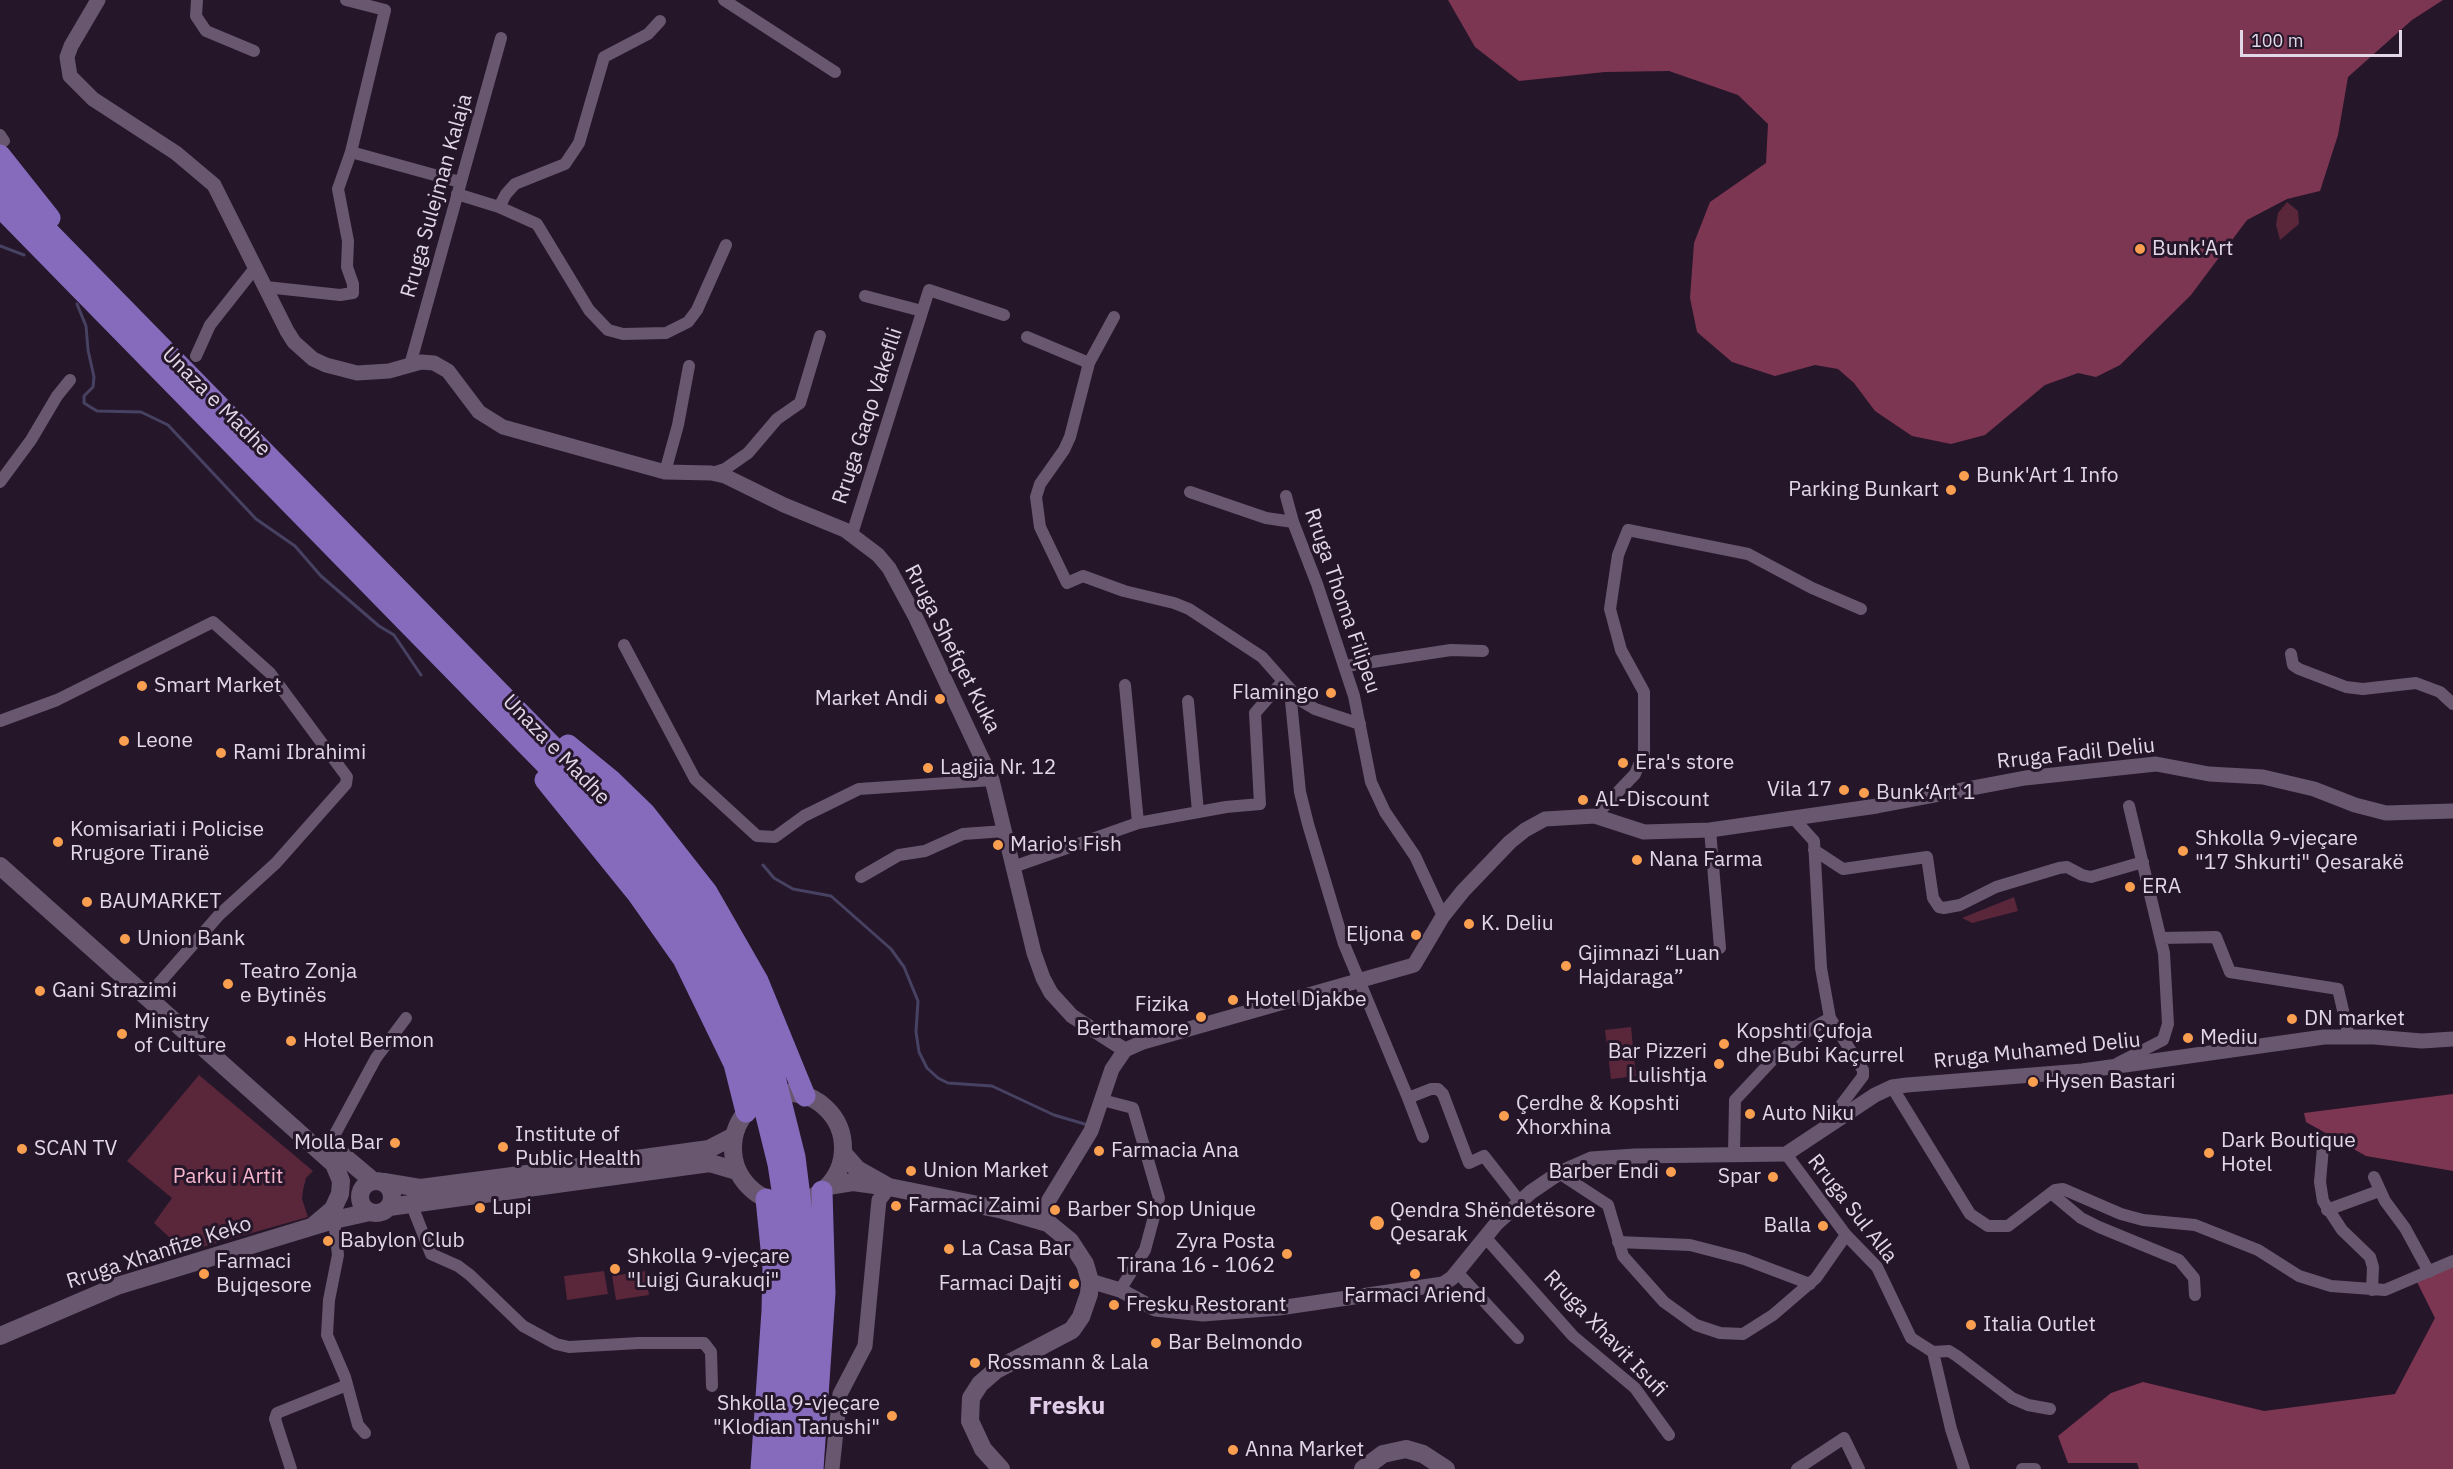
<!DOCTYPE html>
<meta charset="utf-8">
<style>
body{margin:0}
#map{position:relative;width:2453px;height:1469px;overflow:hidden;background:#25162a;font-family:"IBM Plex Sans",sans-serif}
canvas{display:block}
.scale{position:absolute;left:2240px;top:30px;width:162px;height:27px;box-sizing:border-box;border:3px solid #e1d7e6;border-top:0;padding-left:8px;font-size:18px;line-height:21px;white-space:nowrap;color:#e1d7e6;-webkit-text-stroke:4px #25162a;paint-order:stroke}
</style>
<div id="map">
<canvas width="2453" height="1469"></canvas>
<div class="scale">100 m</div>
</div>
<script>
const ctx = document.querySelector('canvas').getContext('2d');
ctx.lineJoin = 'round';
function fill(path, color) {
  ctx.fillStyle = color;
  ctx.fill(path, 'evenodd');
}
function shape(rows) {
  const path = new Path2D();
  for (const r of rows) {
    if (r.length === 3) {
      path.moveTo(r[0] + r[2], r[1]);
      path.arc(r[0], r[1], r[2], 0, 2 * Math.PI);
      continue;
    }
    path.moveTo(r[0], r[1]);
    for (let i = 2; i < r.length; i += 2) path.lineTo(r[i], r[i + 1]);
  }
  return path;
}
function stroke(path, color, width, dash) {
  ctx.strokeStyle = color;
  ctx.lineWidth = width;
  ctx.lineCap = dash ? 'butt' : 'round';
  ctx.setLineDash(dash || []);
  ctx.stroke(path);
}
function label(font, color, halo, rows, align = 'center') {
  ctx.font = font + ' "IBM Plex Sans",sans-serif';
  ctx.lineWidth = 6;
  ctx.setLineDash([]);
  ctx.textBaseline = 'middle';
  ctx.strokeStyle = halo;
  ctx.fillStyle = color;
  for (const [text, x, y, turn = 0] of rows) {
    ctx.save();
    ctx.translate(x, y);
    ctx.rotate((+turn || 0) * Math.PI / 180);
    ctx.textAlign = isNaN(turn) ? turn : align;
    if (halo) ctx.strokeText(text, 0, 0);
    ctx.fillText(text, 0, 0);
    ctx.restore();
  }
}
const green = shape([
 [2287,202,2298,211,2299,224,2280,240,2276,225,2278,213],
 [2014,897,2018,911,1972,923,1962,918],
 [1631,1027,1636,1076,1611,1079,1605,1030],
 [199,1075,313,1171,306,1178,303,1190,302,1199,308,1217,185,1252,154,1223,172,1198,127,1161],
 [604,1271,608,1294,567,1300,564,1276],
 [645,1271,649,1295,616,1300,612,1276]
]);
const forest = shape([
 [1448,0,2443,0,2412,20,2348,77,2338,135,2320,191,2287,199,2247,220,2191,295,2120,365,2096,377,2078,373,2045,385,1985,435,1951,444,1912,436,1875,411,1854,383,1838,369,1815,365,1775,376,1732,362,1697,332,1690,298,1694,243,1710,202,1766,163,1768,124,1738,95,1669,71,1605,72,1519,81,1475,47],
 [2453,1094,2453,1171,2366,1156,2306,1122,2304,1113],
 [2453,1261,2453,1469,2139,1469,2137,1463,2068,1463,2058,1436,2111,1393,2143,1382,2264,1411,2395,1394,2435,1318,2417,1282]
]);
const stream = shape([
 [0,246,24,255],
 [77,304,86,326,88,350,94,377,93,387,84,396,84,403,97,411,141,412,168,425,256,519,295,546,321,576,379,626,394,635,421,675],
 [763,865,774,878,793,889,831,896,891,949,904,967,918,1001,916,1032,919,1052,927,1068,938,1078,948,1083,992,1086,1054,1115,1088,1125]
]);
const minor = shape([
 [197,0,196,16,206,31,254,51],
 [724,0,835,72],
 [0,135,4,141],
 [351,152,460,182],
 [457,194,499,207,537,224,589,310,608,330,623,334,666,333,688,322,697,310,726,245],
 [499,207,506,194,515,184,565,164,579,143,604,57,648,34,660,21],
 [266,287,340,295,353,293,353,284,347,267,348,241,338,189,351,152,385,10,346,0],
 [865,296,922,311],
 [1027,337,1089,363,1114,317],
 [196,356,210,325,255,268],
 [1089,363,1070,437,1064,450,1040,484,1036,497,1040,527,1067,583,1083,576,1124,591,1174,603,1189,609,1262,657,1300,700,1315,709,1360,724],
 [410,365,501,38],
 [665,472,678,425,689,366],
 [712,473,725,469,748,453,777,419,800,403,820,336],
 [0,482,31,440,57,396,70,380],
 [1190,492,1266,518,1293,522],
 [1286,496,1293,522,1317,584,1354,696,1371,782,1385,812,1415,856,1443,916],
 [852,534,929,290,1004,315],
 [624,645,695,779,757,836,775,837,804,816,859,789,992,780],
 [2291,654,2293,665,2299,669,2346,687,2363,689,2416,683,2440,692,2453,704],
 [1346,666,1451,650,1483,651],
 [1125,685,1138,823],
 [1290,691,1300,792,1308,824,1344,944,1408,1098,1431,1089,1438,1089,1443,1094,1469,1163,1484,1156,1520,1202],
 [1188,701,1198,812],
 [0,721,57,700,213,622,270,673,347,777,346,784,276,863,219,915,154,989],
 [1595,816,1635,774,1644,753,1644,692,1621,650,1610,609,1618,555,1628,530,1748,554,1812,588,1861,609],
 [1795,820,1814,841,1821,968,1830,1018,1863,1070,1863,1076,1826,1125],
 [1710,830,1720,948],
 [1814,850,1843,869,1927,857,1933,898,1939,907,1944,908,1960,905,1996,887,2059,868,2067,867,2082,875,2091,877,2143,862],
 [1013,867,1138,823,1226,807,1260,804,1255,713,1283,681],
 [861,877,899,855,925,851,963,834,1005,831],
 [2161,938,2216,937,2230,972,2338,989,2349,1036],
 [2118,1063,2163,1040,2168,1024,2164,953,2129,806],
 [1892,1087,1970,1214,1988,1226,2008,1226,2055,1190,2063,1189,2121,1214,2143,1220,2195,1225,2258,1250,2299,1276,2331,1286,2385,1290,2453,1261],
 [1408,1098,1423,1137],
 [1102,1100,1133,1108,1159,1198,1145,1250,1120,1290],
 [335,1134,376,1058,406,1018],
 [2323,1147,2320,1182,2323,1201,2342,1230,2370,1257,2373,1267,2372,1290],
 [1786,1154,1846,1235,1877,1267,1911,1338,1933,1352,1949,1351,1957,1356,2012,1398,2028,1405,2050,1409],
 [1734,1155,1735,1100,1779,1053,1798,1037,1830,1018],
 [1559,1173,1608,1205,1623,1256,1664,1302,1696,1325,1720,1333,1743,1334,1773,1315,1816,1278,1846,1235],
 [2374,1177,2385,1201,2405,1228,2429,1272],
 [2051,1193,2081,1218,2099,1227,2179,1260,2194,1278,2195,1295],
 [411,1203,431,1254,458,1266,470,1275,523,1326,556,1344,569,1347,639,1343,704,1343,711,1352,712,1386],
 [2327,1210,2379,1191],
 [334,1220,338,1255,329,1300,327,1335,345,1377,358,1425,365,1433],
 [1485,1237,1573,1336,1635,1388,1669,1435],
 [1618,1242,1690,1245,1744,1259,1810,1284],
 [1457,1272,1518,1338],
 [1933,1352,1951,1429,1964,1469],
 [291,1469,275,1419,277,1413,347,1385],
 [1797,1469,1844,1438,1859,1469],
 [2022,1469,2035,1469]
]);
const tertiary = shape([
 [98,0,71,46,67,57,70,76,93,99,176,153,214,185,287,331,294,342,313,359,326,365,357,373,389,371,421,362,434,363,448,371,479,412,503,427,665,472,711,473,725,476,784,505,845,530,878,555,889,568,916,618,992,780,1034,953,1043,978,1051,993,1072,1016,1125,1050],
 [1038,1218,1091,1131,1112,1069,1125,1050,1143,1042,1414,965,1443,916,1463,891,1510,842,1525,830,1545,819,1595,816,1644,832,1710,830,1877,806,2025,778,2156,764,2209,774,2263,777,2314,789,2355,805,2386,813,2453,811],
 [1090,1281,1120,1290,1155,1309,1203,1314,1279,1308,1443,1284,1452,1278,1496,1224,1531,1192,1559,1173,1591,1159,1635,1156,1786,1154,1875,1095,1892,1087,1907,1085,2082,1071,2324,1037,2374,1037,2422,1041,2453,1039],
 [832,1469,840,1394,865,1346,879,1200,889,1187]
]);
const secondary = shape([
 [0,866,334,1164,341,1181,340,1194,333,1209,313,1226],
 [788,1148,55],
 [329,1144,373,1181],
 [376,1197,16],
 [384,1182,420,1188,505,1177,709,1149,734,1136],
 [828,1186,853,1182,889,1187,857,1169,843,1153],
 [889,1187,1003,1210,1048,1223,1070,1241,1085,1264,1090,1281,1089,1294,1081,1317,1072,1330,996,1370,980,1384,971,1398,970,1421,983,1449,1001,1469],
 [389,1207,710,1163,737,1171],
 [0,1336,117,1286,334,1220,370,1212],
 [1363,1469,1383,1454,1406,1449,1423,1454,1446,1469]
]);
const trunk = shape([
 [0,155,50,218],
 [0,182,614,809,656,857,707,928,740,988,761,1038,774,1073,795,1157,802,1213,806,1271,795,1469],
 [0,207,601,821,672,908,700,951,720,988,744,1041,757,1079,778,1164,786,1216,788,1265,787,1338,778,1469],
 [568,745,612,781,645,813,707,892,758,981,805,1096],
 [545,780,638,895,683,959,734,1064,746,1112],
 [761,1469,772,1311,773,1268,766,1199],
 [813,1469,825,1293,822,1191]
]);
const markers = [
 [2140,249,6,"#fa9f4f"],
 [1964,476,6,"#fa9f4f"],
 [1951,490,6,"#fa9f4f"],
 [142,686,6,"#fa9f4f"],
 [1331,693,6,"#fa9f4f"],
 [940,699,6,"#fa9f4f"],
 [124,741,6,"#fa9f4f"],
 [221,753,6,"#fa9f4f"],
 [1623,763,6,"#fa9f4f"],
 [928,768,6,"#fa9f4f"],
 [1844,790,6,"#fa9f4f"],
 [1864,793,6,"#fa9f4f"],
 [1583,800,6,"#fa9f4f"],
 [58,842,6,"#fa9f4f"],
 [998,845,6,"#fa9f4f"],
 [2183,851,6,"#fa9f4f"],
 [1637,860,6,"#fa9f4f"],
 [2130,887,6,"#fa9f4f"],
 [87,902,6,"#fa9f4f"],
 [1469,924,6,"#fa9f4f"],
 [1416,935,6,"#fa9f4f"],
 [125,939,6,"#fa9f4f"],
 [1566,966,6,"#fa9f4f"],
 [228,984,6,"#fa9f4f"],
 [40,991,6,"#fa9f4f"],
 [1233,1000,6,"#fa9f4f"],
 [1201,1017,6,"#fa9f4f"],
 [2292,1019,6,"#fa9f4f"],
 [122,1034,6,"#fa9f4f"],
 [2188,1038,6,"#fa9f4f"],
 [291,1041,6,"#fa9f4f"],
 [1724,1044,6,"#fa9f4f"],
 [1719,1064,6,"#fa9f4f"],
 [2033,1082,6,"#fa9f4f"],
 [1750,1114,6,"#fa9f4f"],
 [1504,1116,6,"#fa9f4f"],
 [395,1143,6,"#fa9f4f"],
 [503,1147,6,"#fa9f4f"],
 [22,1149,6,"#fa9f4f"],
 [1099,1151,6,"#fa9f4f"],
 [2209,1153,6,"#fa9f4f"],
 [911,1171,6,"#fa9f4f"],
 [1671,1172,6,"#fa9f4f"],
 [1773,1177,6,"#fa9f4f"],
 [896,1206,6,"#fa9f4f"],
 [480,1208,6,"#fa9f4f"],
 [1055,1210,6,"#fa9f4f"],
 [1377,1223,8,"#fa9f4f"],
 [1823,1226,6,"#fa9f4f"],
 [328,1241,6,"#fa9f4f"],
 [949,1249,6,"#fa9f4f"],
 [1287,1254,6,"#fa9f4f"],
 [615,1269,6,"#fa9f4f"],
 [204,1274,6,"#fa9f4f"],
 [1415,1274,6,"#fa9f4f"],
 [1074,1284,6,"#fa9f4f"],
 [1114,1305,6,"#fa9f4f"],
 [1971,1325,6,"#fa9f4f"],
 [1156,1343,6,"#fa9f4f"],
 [975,1363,6,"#fa9f4f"],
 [892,1416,6,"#fa9f4f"],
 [1233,1450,6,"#fa9f4f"]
];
const streetNames = [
 ["Rruga Sulejman Kalaja",437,196,-74],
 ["Unaza e Madhe",216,402,45],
 ["Rruga Gaqo Vakeflli",868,416,-72],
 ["Rruga Thoma Filipeu",1342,601,71],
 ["Rruga Shefqet Kuka",952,649,63],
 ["Unaza e Madhe",556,750,46],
 ["Rruga Fadil Deliu",2076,754,-6],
 ["Rruga Muhamed Deliu",2037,1051,-6],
 ["Rruga Sul Alla",1852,1209,52],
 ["Rruga Xhanfize Keko",159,1253,-18],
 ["Rruga Xhavit Isufi",1605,1334,46]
];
const poiNames = [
 ["Bunk'Art",2152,249],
 ["Bunk'Art 1 Info",1976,476],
 ["Parking Bunkart",1939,490,"right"],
 ["Smart Market",154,686],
 ["Flamingo",1319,693,"right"],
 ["Market Andi",928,699,"right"],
 ["Leone",136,741],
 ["Rami Ibrahimi",233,753],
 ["Era's store",1635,763],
 ["Lagjia Nr. 12",940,768],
 ["Vila 17",1832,790,"right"],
 ["Bunk‘Art 1",1876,793],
 ["AL-Discount",1595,800],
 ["Komisariati i Policise",70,830],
 ["Rrugore Tiranë",70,854],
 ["Shkolla 9-vjeçare",2195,839],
 ["\"17 Shkurti\" Qesarakë",2195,863],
 ["Mario's Fish",1010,845],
 ["Nana Farma",1649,860],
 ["ERA",2142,887],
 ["BAUMARKET",99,902],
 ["K. Deliu",1481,924],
 ["Eljona",1404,935,"right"],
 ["Union Bank",137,939],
 ["Gjimnazi “Luan",1578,954],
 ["Hajdaraga”",1578,978],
 ["Teatro Zonja",240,972],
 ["e Bytinës",240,996],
 ["Gani Strazimi",52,991],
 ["Hotel Djakbe",1245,1000],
 ["Fizika",1189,1005,"right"],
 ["Berthamore",1189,1029,"right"],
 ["DN market",2304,1019],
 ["Ministry",134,1022],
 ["of Culture",134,1046],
 ["Kopshti Çufoja",1736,1032],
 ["dhe Bubi Kaçurrel",1736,1056],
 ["Mediu",2200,1038],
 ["Hotel Bermon",303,1041],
 ["Bar Pizzeri",1707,1052,"right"],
 ["Lulishtja",1707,1076,"right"],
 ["Hysen Bastari",2045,1082],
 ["Çerdhe & Kopshti",1516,1104],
 ["Xhorxhina",1516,1128],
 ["Auto Niku",1762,1114],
 ["Institute of",515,1135],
 ["Public Health",515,1159],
 ["Dark Boutique",2221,1141],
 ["Hotel",2221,1165],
 ["Molla Bar",383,1143,"right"],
 ["SCAN TV",34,1149],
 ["Farmacia Ana",1111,1151],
 ["Union Market",923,1171],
 ["Barber Endi",1659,1172,"right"],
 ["Spar",1761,1177,"right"],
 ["Farmaci Zaimi",908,1206],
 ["Lupi",492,1208],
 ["Barber Shop Unique",1067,1210],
 ["Qendra Shëndetësore",1390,1211],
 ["Qesarak",1390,1235],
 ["Balla",1811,1226,"right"],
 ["Babylon Club",340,1241],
 ["Zyra Posta",1275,1242,"right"],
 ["Tirana 16 - 1062",1275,1266,"right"],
 ["La Casa Bar",961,1249],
 ["Shkolla 9-vjeçare",627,1257],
 ["\"Luigj Gurakuqi\"",627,1281],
 ["Farmaci",216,1262],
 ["Bujqesore",216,1286],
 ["Farmaci Dajti",1062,1284,"right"],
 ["Farmaci Ariend",1415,1296,"center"],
 ["Fresku Restorant",1126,1305],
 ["Italia Outlet",1983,1325],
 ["Bar Belmondo",1168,1343],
 ["Rossmann & Lala",987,1363],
 ["Shkolla 9-vjeçare",880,1404,"right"],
 ["\"Klodian Tanushi\"",880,1428,"right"],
 ["Anna Market",1245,1450]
];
const parkNames = [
 ["Parku i Artit",228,1177]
];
const quarterNames = [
 ["Fresku",1067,1407]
];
fill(green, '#59263a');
fill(forest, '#7d3652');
stroke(stream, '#474162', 3);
stroke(minor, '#68576f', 12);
stroke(tertiary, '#68576f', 15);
stroke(secondary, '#68576f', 18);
stroke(trunk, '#866bbc', 21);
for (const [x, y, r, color] of markers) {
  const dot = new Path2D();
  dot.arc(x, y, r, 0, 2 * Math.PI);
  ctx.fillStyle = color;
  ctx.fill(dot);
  stroke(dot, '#25162a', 2);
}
label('21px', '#e1d7e6', '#25162a', streetNames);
label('21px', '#e1d7e6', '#25162a', poiNames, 'left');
label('21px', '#f7b6cc', '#25162a', parkNames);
label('bold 24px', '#e0cce8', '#25162a', quarterNames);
</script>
